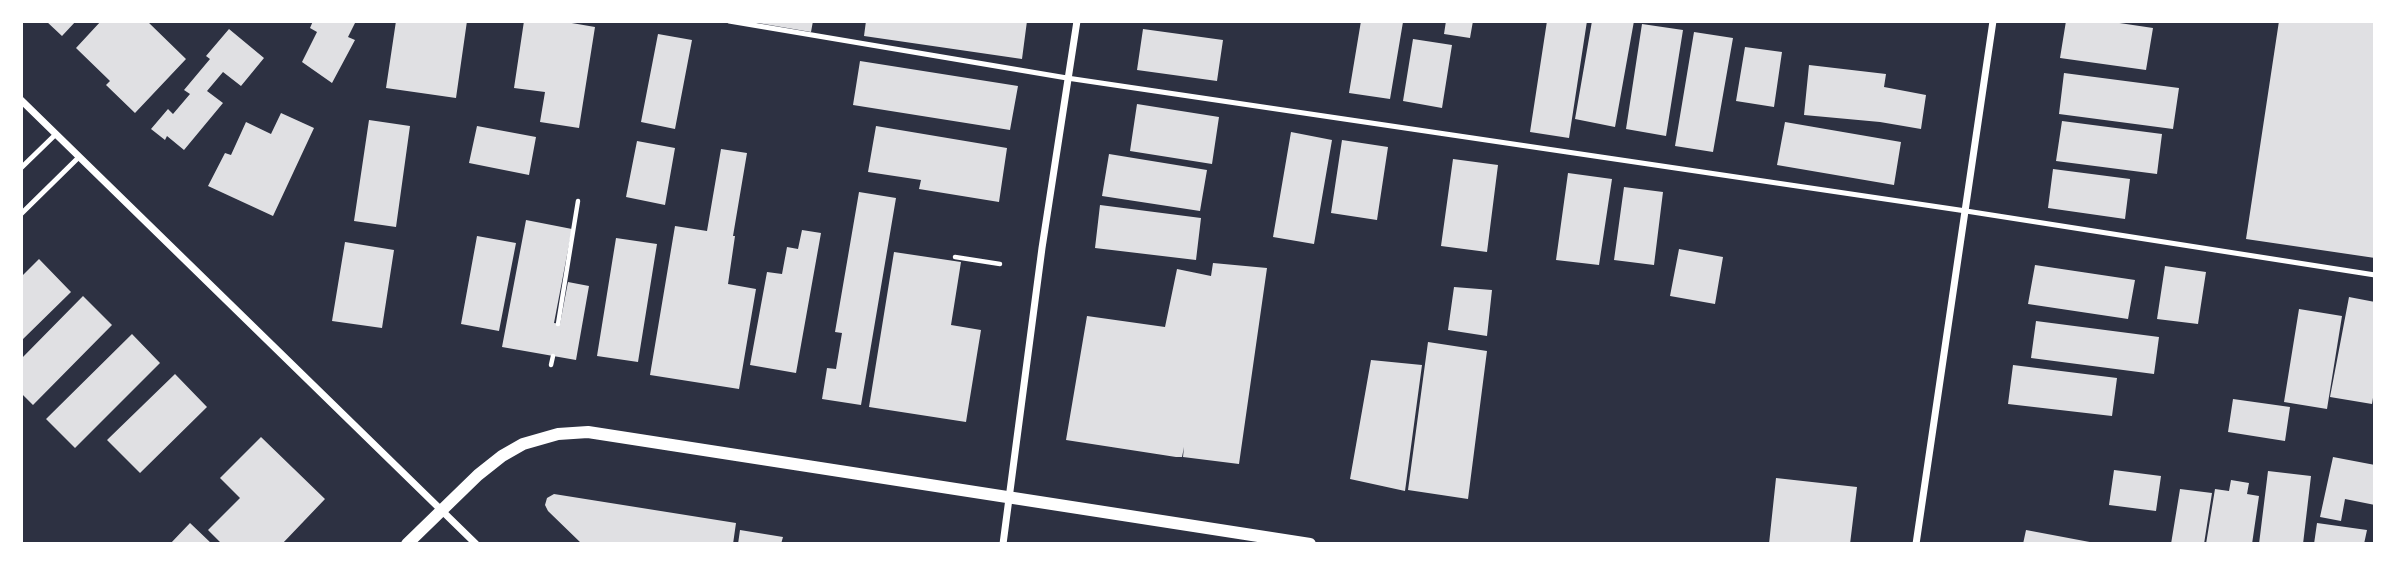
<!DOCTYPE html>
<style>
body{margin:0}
#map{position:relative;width:2396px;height:565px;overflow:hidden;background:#2d3142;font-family:Merriweather,serif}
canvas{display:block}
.frame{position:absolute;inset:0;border:23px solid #fff;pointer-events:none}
</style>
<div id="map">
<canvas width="2396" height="565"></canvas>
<div class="frame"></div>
</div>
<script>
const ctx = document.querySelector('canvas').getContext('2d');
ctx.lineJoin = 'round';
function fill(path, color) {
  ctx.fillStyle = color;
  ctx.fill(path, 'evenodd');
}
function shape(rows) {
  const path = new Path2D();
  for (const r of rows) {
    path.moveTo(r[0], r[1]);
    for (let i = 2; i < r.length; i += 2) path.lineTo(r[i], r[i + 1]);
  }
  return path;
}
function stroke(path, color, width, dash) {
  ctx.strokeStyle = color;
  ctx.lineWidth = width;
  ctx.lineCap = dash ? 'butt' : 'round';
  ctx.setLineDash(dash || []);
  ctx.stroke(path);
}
const building = shape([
 [46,21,76,21,62,36],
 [101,21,147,21,186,59,135,113,106,85,110,81,76,48],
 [313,21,356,21,348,37,355,40,332,83,302,62,317,32,310,28],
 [396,21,467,21,456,98,386,88],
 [524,21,560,21,595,27,579,128,540,122,545,92,514,88],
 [746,21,813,21,811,32],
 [866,21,1027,21,1022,59,864,36],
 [1361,21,1403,22,1390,99,1349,93],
 [1446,21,1473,21,1470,38,1444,34],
 [1547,21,1587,21,1569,138,1530,132],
 [1592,21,1634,21,1615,127,1575,119],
 [2066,21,2106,21,2153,28,2146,70,2060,58],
 [2279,21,2375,21,2375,258,2246,239],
 [1642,24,1683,30,1666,136,1626,129],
 [229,29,264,58,241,86,223,72,207,91,223,103,184,150,167,136,165,140,151,129,168,109,173,114,190,94,184,90,210,59,206,56],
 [1143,29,1223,40,1217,81,1137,70],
 [1694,32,1733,38,1713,152,1675,146],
 [658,34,692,40,675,129,641,122],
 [1413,39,1452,45,1442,108,1403,101],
 [1745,47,1782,52,1774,107,1736,101],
 [860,61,1018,86,1010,130,853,105],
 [1809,65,1886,74,1884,87,1926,95,1921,129,1880,122,1804,115],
 [2064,73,2179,88,2173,129,2059,114],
 [1137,104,1219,117,1212,164,1130,151],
 [281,113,314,128,273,216,208,186,225,153,231,155,246,122,271,134],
 [369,120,410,126,396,227,354,221],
 [2062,121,2162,134,2157,174,2056,161],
 [1785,122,1901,142,1894,185,1777,165],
 [477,126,536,137,529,175,469,163],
 [876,126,1007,148,999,202,919,189,921,180,868,172],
 [1291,132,1332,140,1314,244,1273,237],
 [1342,140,1388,147,1377,220,1331,213],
 [637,141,675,148,665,205,626,197],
 [721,149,747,153,733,236,735,236,728,284,756,289,739,389,650,375,675,226,707,231],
 [1109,154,1207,170,1200,211,1102,196],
 [1453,159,1498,165,1487,252,1441,246],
 [2053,169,2130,179,2125,219,2048,208],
 [1568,173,1612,179,1599,265,1556,260],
 [1624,187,1663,192,1654,265,1614,260],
 [859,192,896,198,861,405,822,399,827,368,836,369,842,333,835,332],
 [1100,205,1201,218,1196,260,1095,248],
 [526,220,572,229,554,323,560,324,568,282,589,286,576,360,502,347],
 [802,230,821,233,796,373,750,365,767,272,782,274,787,247,798,249],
 [477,236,516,243,499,331,461,324],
 [616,238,657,244,638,362,597,356],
 [345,242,394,250,382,328,332,321],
 [1679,249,1723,257,1715,304,1670,296],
 [894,252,961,262,951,325,981,330,966,422,869,407],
 [39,259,71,292,21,341,21,277],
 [1213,263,1267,268,1239,464,1183,457,1184,447,1182,457,1176,457,1066,440,1087,316,1165,327,1177,269,1211,276],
 [2035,265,2135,280,2128,319,2028,304],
 [2165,266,2206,272,2198,324,2157,319],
 [1454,287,1492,290,1487,336,1448,330],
 [83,296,112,325,33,405,21,393,21,359],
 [2349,297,2375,302,2375,385,2372,404,2330,397],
 [2299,309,2342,316,2327,409,2284,402],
 [2036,321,2159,337,2154,374,2031,358],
 [132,334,160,363,75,448,46,419],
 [1428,342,1487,351,1468,499,1408,490],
 [1371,360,1422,365,1405,491,1350,479],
 [2013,365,2117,378,2112,416,2008,404],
 [175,374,207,407,140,473,107,440],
 [2233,399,2290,407,2285,441,2228,432],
 [261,437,325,499,282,544,222,544,208,530,240,498,220,478],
 [2333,457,2375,465,2375,505,2345,499,2341,521,2320,517],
 [2114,470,2161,476,2156,511,2109,505],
 [2268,471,2311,476,2303,544,2259,544],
 [1776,478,1857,487,1850,544,1769,544],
 [2231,480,2249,483,2247,494,2259,496,2252,544,2206,544,2215,489,2229,491],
 [2180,489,2212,493,2204,544,2171,544],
 [554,494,736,523,733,544,582,544,548,511,545,505,547,498],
 [190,523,212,544,170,544],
 [2317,523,2367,530,2364,544,2314,544],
 [740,530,783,537,781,544,738,544],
 [2026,530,2095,543,2095,544,2023,544]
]);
const path = shape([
 [955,257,1000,264],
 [558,324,578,201],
 [551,365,553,356]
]);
const service = shape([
 [729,21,1067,78,1966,211,2375,275],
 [21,168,56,134],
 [21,214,79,157]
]);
const minor = shape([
 [21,100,476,544],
 [1003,544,1042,248,1077,21],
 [1916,544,1993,21]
]);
const tertiary = shape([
 [407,544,478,475,502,456,523,444,558,434,588,432,1310,544]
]);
fill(building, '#e0e0e3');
stroke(path, '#fff', 4.5);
stroke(service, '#fff', 5);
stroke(minor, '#fff', 7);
stroke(tertiary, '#fff', 12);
</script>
